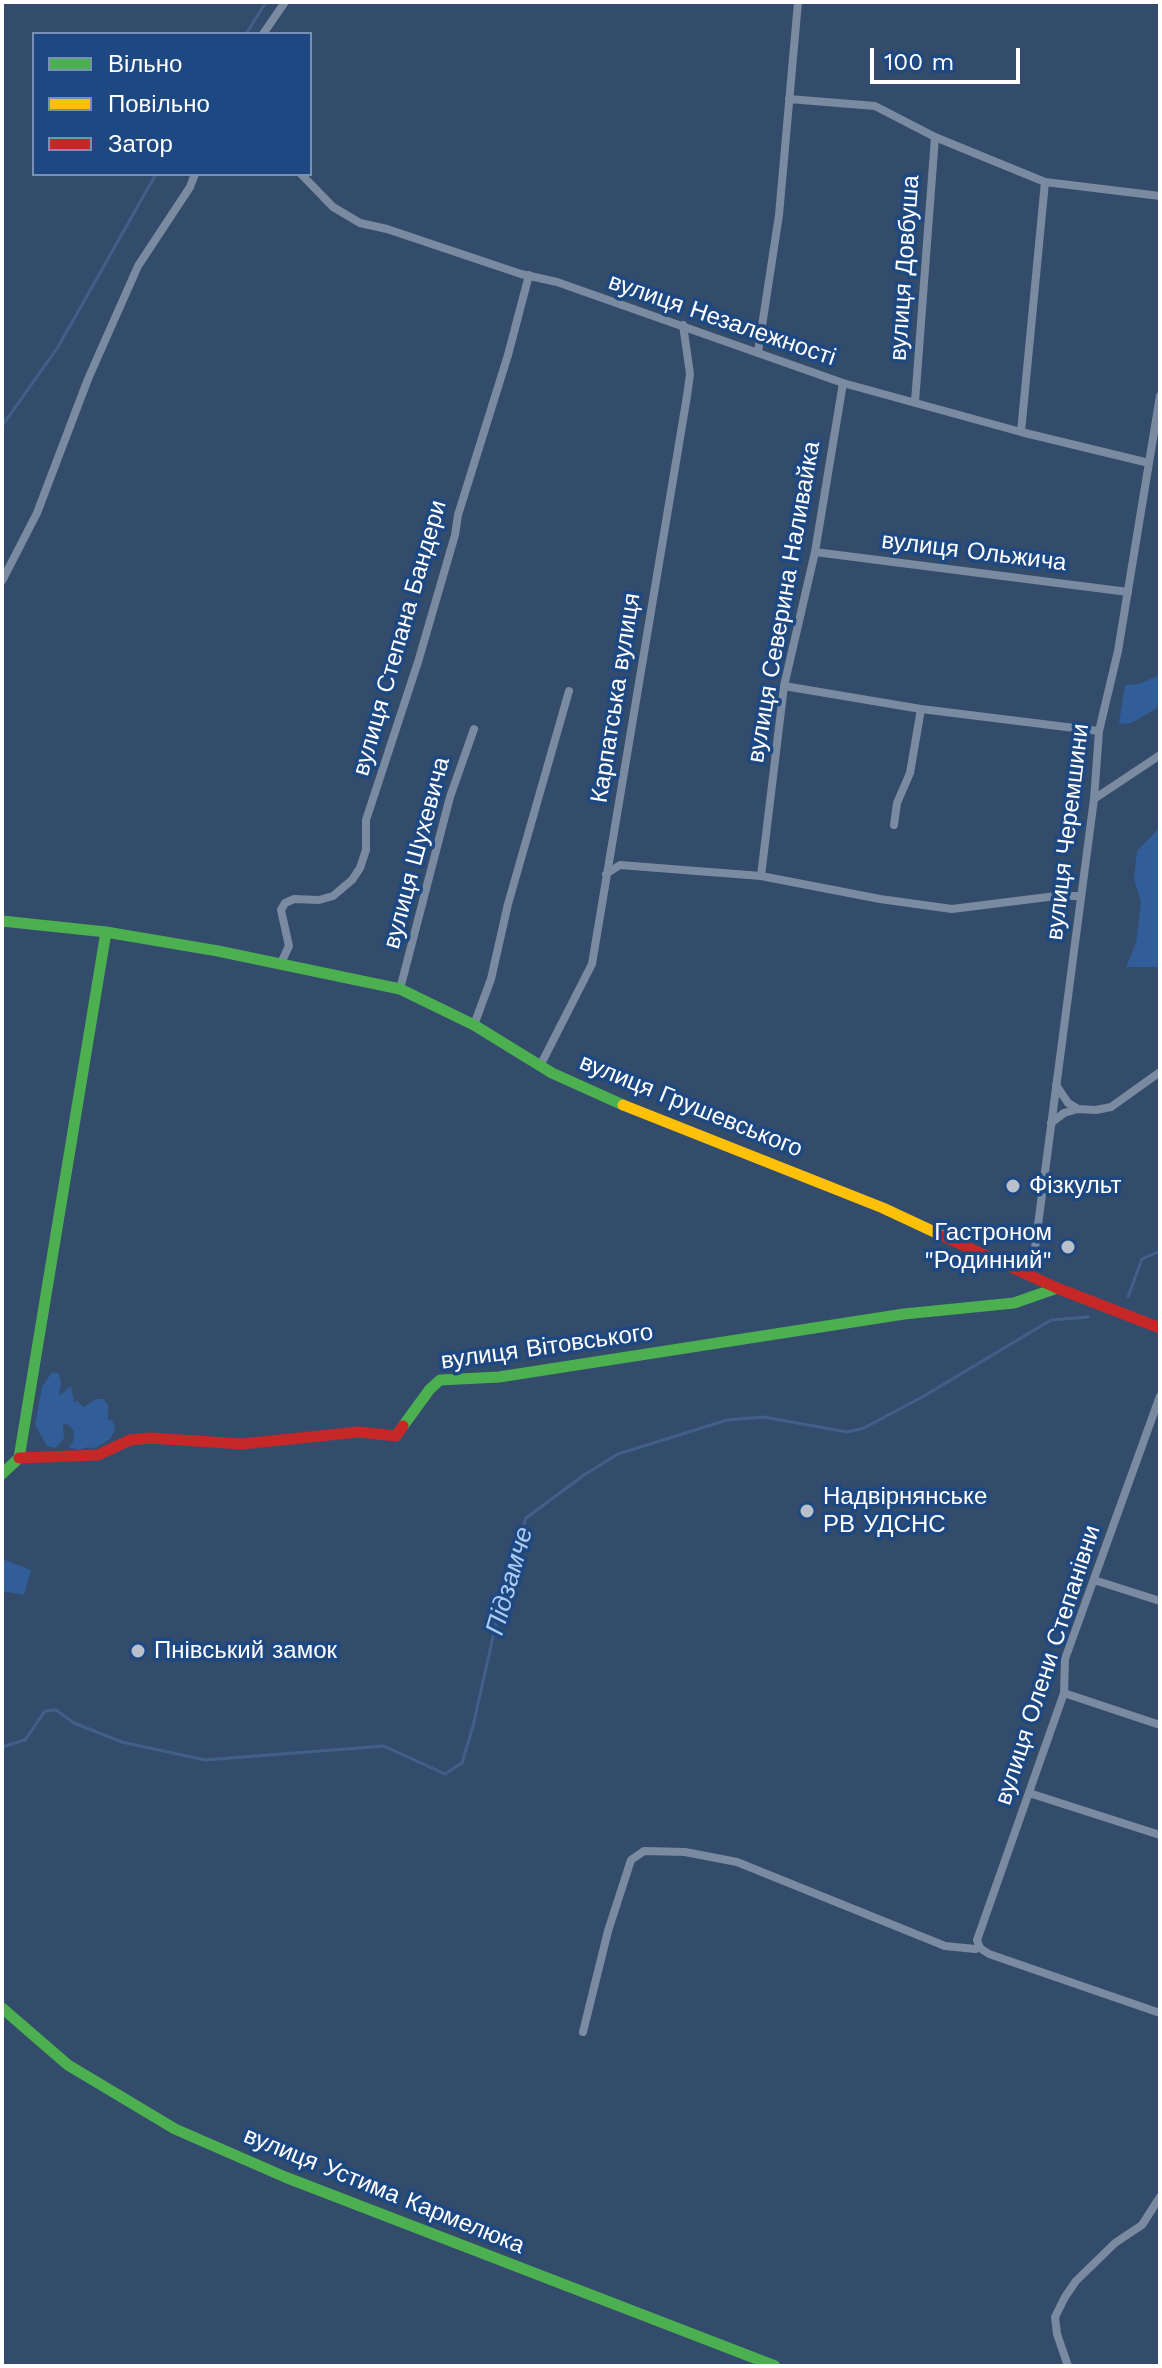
<!DOCTYPE html>
<meta charset="utf-8">
<style>
body{margin:0}
#map{position:relative;width:1162px;height:2368px;overflow:hidden;background:#344c6b;font-family:"Work Sans",sans-serif}
canvas{display:block}
.frame{position:absolute;inset:0;border:4px solid #fff;pointer-events:none}
.legend{position:absolute;left:32px;top:32px;width:280px;height:144px;box-sizing:border-box;background:#1d4882;border:2px solid #7791b4;margin:0;padding:10px 14px;list-style:none;font-size:24px;color:#fff}
.legend li{display:flex;align-items:center;gap:16px;height:40px}
.legend b{width:40px;border:2px solid #7791b4}
.scale{position:absolute;left:870px;top:48px;width:150px;height:36px;box-sizing:border-box;border:4px solid #fff;border-top:0;padding-left:10px;font-size:24px;line-height:28px;white-space:nowrap;color:#fff;-webkit-text-stroke:6px #1d4882;paint-order:stroke}
</style>
<div id="map">
<canvas width="1162" height="2368"></canvas>
<div class="frame"></div>
<ul class="legend">
<li><b style="height:10px;background:#4caf50"></b>Вільно</li>
<li><b style="height:10px;background:#ffc107"></b>Повільно</li>
<li><b style="height:10px;background:#c62828"></b>Затор</li>
</ul>
<div class="scale">100 m</div>
</div>
<script>
const ctx = document.querySelector('canvas').getContext('2d');
ctx.lineJoin = 'round';
function fill(path, color) {
  ctx.fillStyle = color;
  ctx.fill(path, 'evenodd');
}
function shape(rows) {
  const path = new Path2D();
  for (const r of rows) {
    path.moveTo(r[0], r[1]);
    for (let i = 2; i < r.length; i += 2) path.lineTo(r[i], r[i + 1]);
  }
  return path;
}
function stroke(path, color, width, dash) {
  ctx.strokeStyle = color;
  ctx.lineWidth = width;
  ctx.lineCap = dash ? 'butt' : 'round';
  ctx.setLineDash(dash || []);
  ctx.stroke(path);
}
function label(font, color, halo, rows, align = 'center') {
  ctx.font = font + ' "Work Sans",sans-serif';
  ctx.lineWidth = 7;
  ctx.setLineDash([]);
  ctx.textBaseline = 'middle';
  ctx.strokeStyle = halo;
  ctx.fillStyle = color;
  for (const [text, x, y, turn = 0] of rows) {
    ctx.save();
    ctx.translate(x, y);
    ctx.rotate((+turn || 0) * Math.PI / 180);
    ctx.textAlign = isNaN(turn) ? turn : align;
    if (halo) ctx.strokeText(text, 0, 0);
    ctx.fillText(text, 0, 0);
    ctx.restore();
  }
}
const green = shape([
 [1160,675,1160,698,1156,709,1131,723,1119,724,1125,685,1139,684],
 [1160,827,1160,967,1126,967,1136,943,1141,902,1134,879,1137,851],
 [52,1372,59,1374,61,1383,59,1396,71,1386,74,1402,77,1401,84,1407,96,1399,103,1399,108,1405,108,1420,113,1421,115,1430,110,1439,93,1449,88,1447,78,1450,69,1447,73,1442,74,1432,69,1425,63,1424,64,1438,56,1448,47,1446,35,1425,42,1387],
 [2,1559,31,1570,24,1595,2,1591]
]);
const stream = shape([
 [246,34,266,2],
 [2,426,58,347,156,174],
 [1128,1297,1142,1259,1160,1251],
 [2,1747,25,1740,45,1711,56,1710,74,1723,122,1742,205,1760,384,1746,445,1774,462,1763,473,1726,507,1575,526,1518,584,1475,618,1454,727,1420,764,1417,847,1432,864,1428,924,1396,1051,1320,1088,1317]
]);
const street = shape([
 [263,34,285,2],
 [789,99,875,106,935,137,1045,182,1160,196],
 [301,174,333,207,360,223,387,229,521,274,557,282,843,383,1021,432,1149,463],
 [758,352,779,215,798,2],
 [915,402,935,137],
 [1021,432,1045,182],
 [815,552,1128,592],
 [2,581,37,513,88,379,138,266,190,187,195,174],
 [784,686,921,709,1099,731],
 [1094,799,1160,755],
 [894,825,897,803,910,773,921,709],
 [606,874,620,865,761,876,880,899,952,909,1056,896,1081,896],
 [761,876,784,686,815,552,843,383],
 [281,963,289,946,281,910,285,903,294,899,319,900,333,896,352,880,360,868,366,850,366,820,418,662,455,535,458,515,508,355,529,275],
 [400,989,450,797,474,729],
 [474,1025,491,979,508,904,569,691],
 [540,1066,592,964,687,396,690,374,683,325],
 [1056,1085,1068,1103,1078,1109,1096,1110,1111,1107,1160,1072],
 [1051,1123,1064,1113,1078,1109],
 [1029,1274,1033,1263,1094,799,1099,731,1118,651,1160,396],
 [1160,1396,1065,1659,1064,1693,977,1940,980,1948,989,1954,1160,2013],
 [1094,1580,1160,1601],
 [1064,1693,1160,1725],
 [1029,1793,1160,1835],
 [583,2032,608,1931,631,1860,644,1851,685,1852,737,1862,945,1946,975,1949],
 [1068,2366,1057,2334,1055,2317,1065,2297,1076,2281,1115,2243,1142,2225,1160,2197]
]);
const fast = shape([
 [2,921,106,932,218,951,400,989,474,1025,552,1073,623,1105],
 [403,1426,430,1389,440,1380,499,1377,904,1314,1014,1303,1057,1288],
 [2,1474,19,1458,106,932],
 [2,2008,68,2065,175,2129,285,2177,775,2366]
]);
const slow = shape([
 [623,1105,883,1208,943,1236]
]);
const jam = shape([
 [943,1236,1057,1288,1160,1328],
 [19,1458,98,1455,130,1440,150,1438,242,1444,359,1432,396,1436,403,1426]
]);
const markers = [
 [1013,1186,8,"#b8c0cb"],
 [1068,1247,8,"#b8c0cb"],
 [807,1511,8,"#b8c0cb"],
 [138,1651,8,"#b8c0cb"]
];
const streetNames = [
 ["вулиця Довбуша",905,268,-86],
 ["вулиця Незалежності",722,320,19],
 ["вулиця Ольжича",974,552,7],
 ["вулиця Северина Наливайка",784,602,-80],
 ["вулиця Степана Бандери",400,638,-74],
 ["Карпатська вулиця",616,698,-81],
 ["вулиця Черемшини",1068,832,-83],
 ["вулиця Шухевича",417,853,-75],
 ["вулиця Грушевського",691,1106,22],
 ["вулиця Вітовського",547,1347,-8],
 ["вулиця Олени Степанівни",1048,1665,-72],
 ["вулиця Устима Кармелюка",384,2191,22]
];
const poiNames = [
 ["Фізкульт",1029,1186],
 ["Гастроном",1052,1233,"right"],
 ["\"Родинний\"",1052,1261,"right"],
 ["Надвірнянське",823,1497],
 ["РВ УДСНС",823,1525],
 ["Пнівський замок",154,1651]
];
const waterNames = [
 ["Підзамче",510,1581,-74]
];
fill(green, '#315e99');
stroke(stream, '#415f89', 3);
stroke(street, '#7a8ba1', 8);
stroke(fast, '#4caf50', 11);
stroke(slow, '#ffc107', 11);
stroke(jam, '#c62828', 11);
for (const [x, y, r, color] of markers) {
  const dot = new Path2D();
  dot.arc(x, y, r, 0, 2 * Math.PI);
  ctx.fillStyle = color;
  ctx.fill(dot);
  stroke(dot, '#1d4882', 3);
}
label('24px', '#fff', '#1d4882', streetNames);
label('24px', '#fff', '#1d4882', poiNames, 'left');
label('italic 26px', '#aeccf1', '#1d4882', waterNames);
</script>
